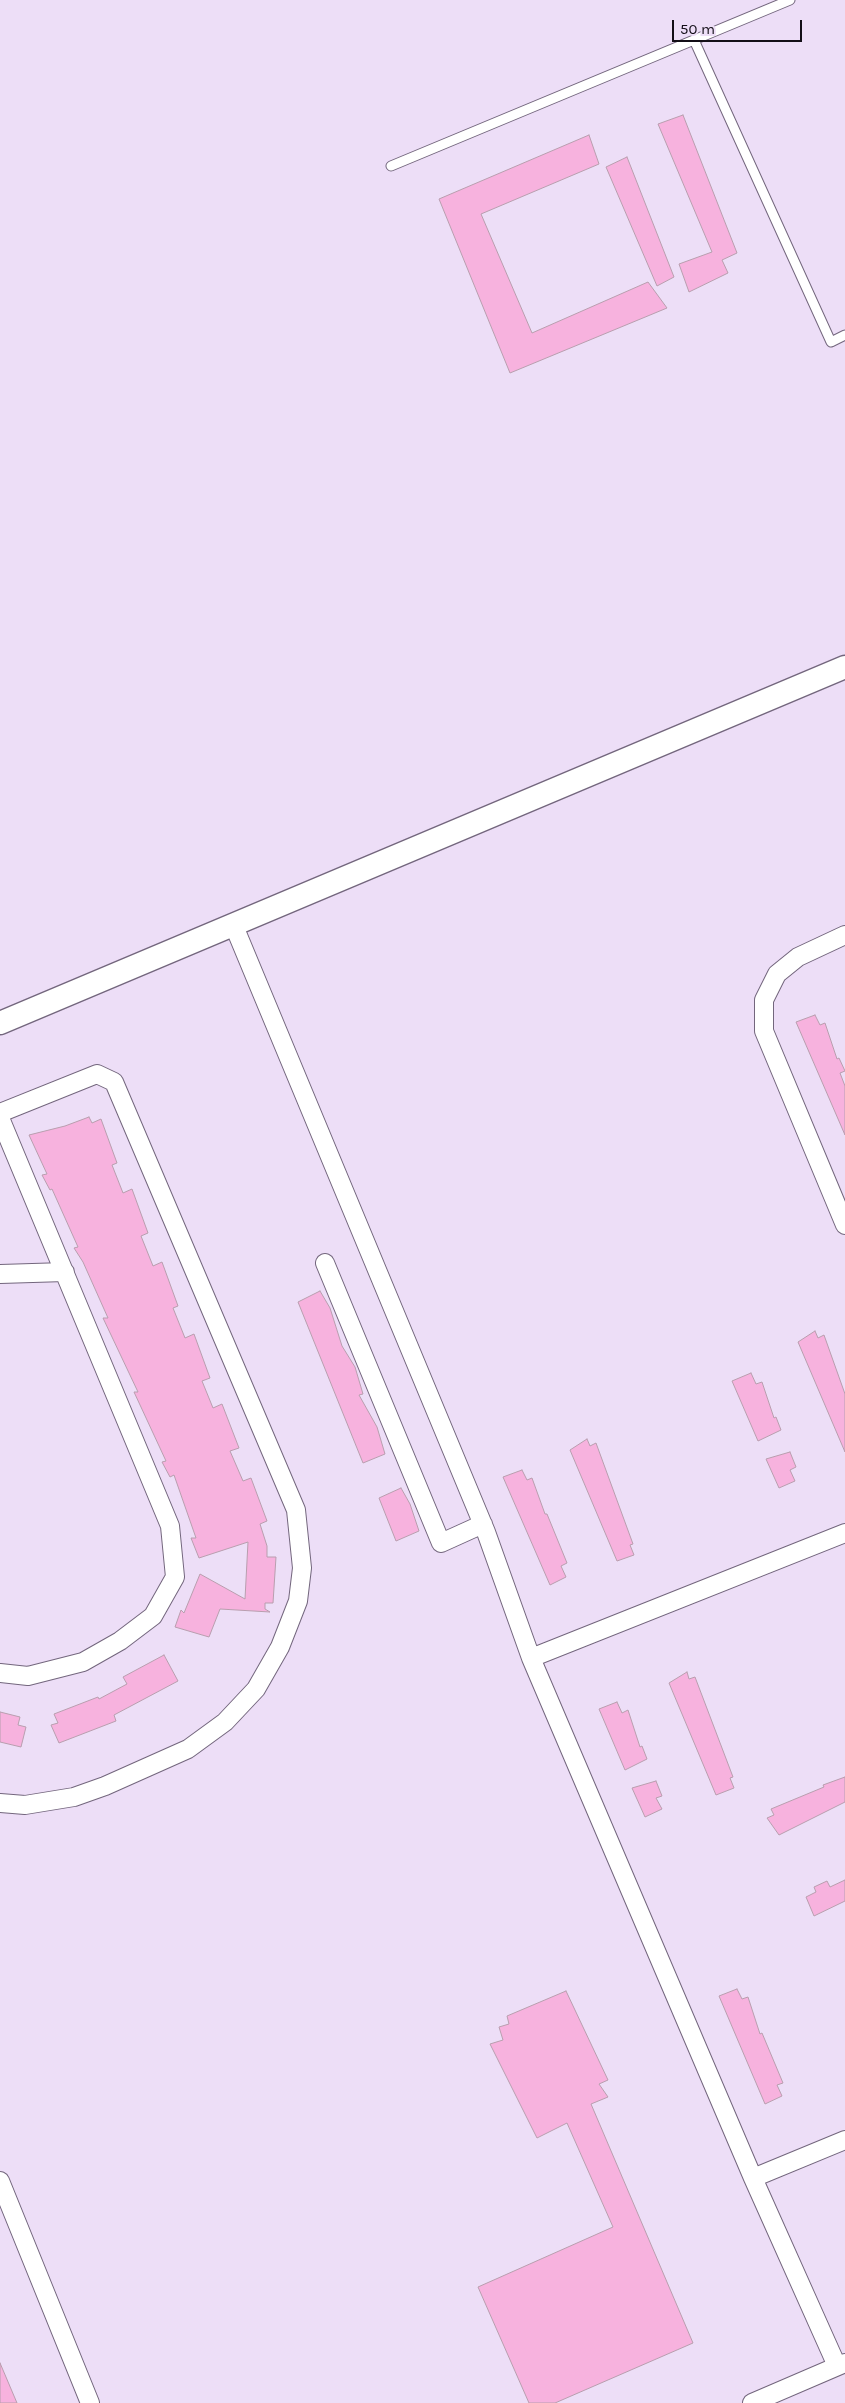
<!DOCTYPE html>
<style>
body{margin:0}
#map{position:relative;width:845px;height:2403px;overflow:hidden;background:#eddef7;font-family:Karla,sans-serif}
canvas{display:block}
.scale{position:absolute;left:672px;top:20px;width:130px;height:22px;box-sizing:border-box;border:2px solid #130e17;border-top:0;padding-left:6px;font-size:15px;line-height:18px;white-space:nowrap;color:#130e17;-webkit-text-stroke:4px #eddef7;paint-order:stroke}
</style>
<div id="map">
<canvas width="845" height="2403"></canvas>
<div class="scale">50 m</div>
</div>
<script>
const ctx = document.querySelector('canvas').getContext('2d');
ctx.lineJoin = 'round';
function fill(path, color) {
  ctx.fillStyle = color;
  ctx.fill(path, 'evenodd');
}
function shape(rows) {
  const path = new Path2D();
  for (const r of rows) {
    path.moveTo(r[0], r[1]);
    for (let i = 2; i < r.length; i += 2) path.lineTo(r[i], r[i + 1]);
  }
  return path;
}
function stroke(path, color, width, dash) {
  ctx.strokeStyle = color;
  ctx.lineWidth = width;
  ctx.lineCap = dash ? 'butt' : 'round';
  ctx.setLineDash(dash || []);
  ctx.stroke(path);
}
const building = shape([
 [683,115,737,253,722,260,728,273,689,292,679,264,712,252,658,124,683,115],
 [589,135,599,164,481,214,532,333,648,282,667,308,510,373,439,199,589,135],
 [627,157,674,277,657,286,606,167,627,157],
 [815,1015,820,1025,825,1023,837,1059,839,1058,845,1071,840,1073,845,1086,845,1135,796,1022,815,1015],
 [89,1117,92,1123,101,1119,117,1163,112,1165,123,1193,132,1189,148,1233,141,1236,153,1266,162,1262,178,1306,173,1308,185,1338,194,1334,210,1378,202,1381,213,1408,222,1404,239,1448,230,1451,243,1481,251,1478,267,1521,260,1524,267,1546,267,1557,276,1557,273,1603,265,1603,265,1609,270,1612,220,1609,209,1637,175,1627,181,1610,184,1613,200,1574,245,1599,248,1542,199,1558,191,1538,196,1538,174,1475,170,1477,162,1462,166,1461,134,1392,138,1392,103,1318,108,1318,83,1262,74,1248,78,1247,52,1189,50,1190,42,1175,47,1174,29,1135,65,1126,89,1117],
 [320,1291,330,1308,342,1346,355,1367,363,1394,359,1395,377,1427,385,1454,363,1463,298,1302,320,1291],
 [815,1331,818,1338,824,1335,845,1394,845,1452,798,1342,815,1331],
 [751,1373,756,1384,762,1382,774,1418,776,1417,781,1430,758,1441,732,1381,751,1373],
 [587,1439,590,1446,596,1443,633,1544,630,1545,634,1555,617,1561,570,1450,587,1439],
 [790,1452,796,1467,790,1470,795,1481,779,1488,766,1459,790,1452],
 [522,1470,527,1480,532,1478,545,1514,547,1514,567,1563,561,1566,566,1577,550,1585,503,1477,522,1470],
 [401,1488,410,1504,419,1531,396,1541,379,1498,401,1488],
 [164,1655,178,1681,114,1715,116,1721,59,1743,51,1725,58,1723,54,1714,98,1697,99,1699,127,1684,123,1677,164,1655],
 [687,1672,689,1679,695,1677,733,1777,730,1778,734,1788,716,1795,669,1683,687,1672],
 [617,1702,622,1713,628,1710,640,1747,642,1746,647,1759,625,1770,599,1709,617,1702],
 [0,1712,20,1717,18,1725,26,1727,21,1747,0,1742,0,1712],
 [845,1777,845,1802,779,1835,767,1818,774,1815,771,1809,824,1787,823,1785,845,1777],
 [656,1781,662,1796,656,1798,662,1809,645,1817,632,1788,656,1781],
 [845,1880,845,1901,814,1916,806,1897,816,1892,814,1887,827,1881,830,1887,845,1880],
 [737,1989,742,1999,748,1997,760,2034,762,2033,783,2083,777,2085,782,2096,765,2104,719,1996,737,1989],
 [566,1991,608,2080,599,2084,608,2097,591,2104,693,2343,555,2403,529,2403,478,2287,613,2227,567,2123,537,2138,490,2044,503,2040,499,2027,509,2024,507,2016,566,1991],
 [0,2363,17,2403,0,2403,0,2363]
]);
const service = shape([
 [694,40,831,342,845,335],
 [391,166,790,0]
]);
const minor = shape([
 [234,926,486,1532,531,1658,753,2178,837,2366],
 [845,935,798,957,777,974,764,1000,764,1031,845,1225],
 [0,1113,97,1074,114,1082,296,1510,302,1568,298,1601,280,1647,256,1689,225,1722,188,1749,105,1786,74,1797,25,1805,0,1803],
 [0,1118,170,1526,175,1577,153,1616,120,1641,83,1662,28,1676,0,1673],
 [325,1263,441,1543,483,1524],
 [0,1274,65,1272],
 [531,1658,845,1533],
 [753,2178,845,2140],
 [0,2181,90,2403],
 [752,2403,845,2363]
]);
const tertiary = shape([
 [0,1023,845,667]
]);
fill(building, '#f7b2de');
stroke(building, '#b89eae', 1);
stroke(service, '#73667d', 11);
stroke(minor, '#73667d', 20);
stroke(tertiary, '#73667d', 25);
stroke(service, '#fff', 9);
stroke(minor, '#fff', 18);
stroke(tertiary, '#fff', 22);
</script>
